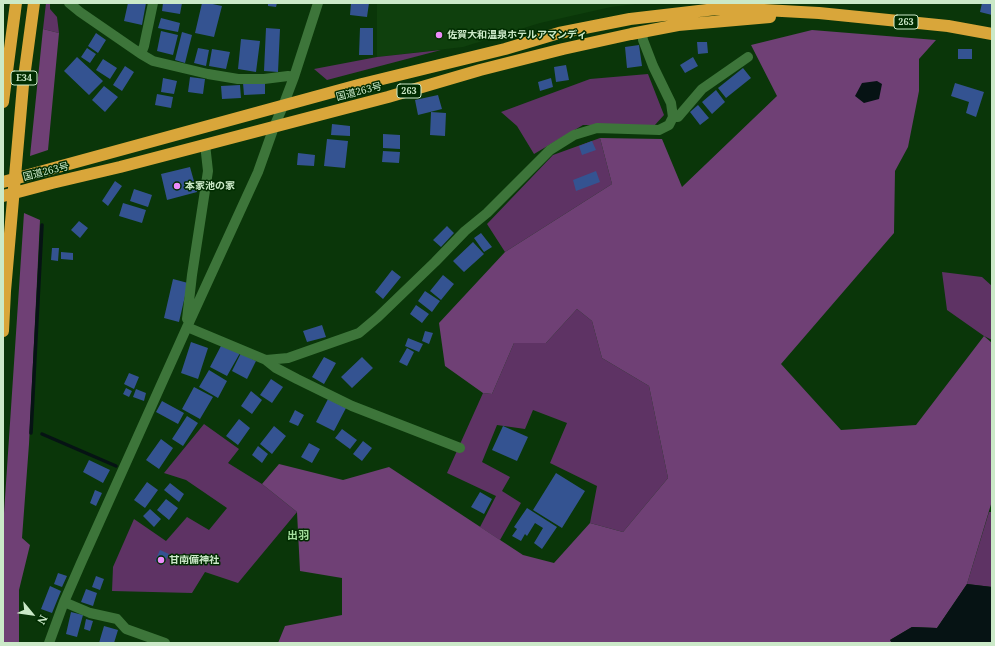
<!DOCTYPE html>
<meta charset="utf-8">
<style>
body{margin:0}
#map{position:relative;width:995px;height:646px;overflow:hidden;background:#0a3609;font-family:"Noto Serif",serif}
canvas{display:block}
.frame{position:absolute;inset:0;border:4px solid #cbe9c8;pointer-events:none}
.north{position:absolute;left:12px;top:594px;width:40px;height:40px;-webkit-text-stroke:3px #002c00;paint-order:stroke;rotate:119deg;font-size:11px;font-weight:700;line-height:16px;text-align:center;color:#cbe9c8}
.north::after{content:'';display:block;margin:auto;width:14px;height:18px;background:#cbe9c8;clip-path:polygon(50% 0,100% 100%,50% 72%,0 100%)}
</style>
<div id="map">
<canvas width="995" height="646"></canvas>
<div class="frame"></div>
<div class="north">N</div>
</div>
<script>
const ctx = document.querySelector('canvas').getContext('2d');
ctx.lineJoin = 'round';
function fill(path, color) {
  ctx.fillStyle = color;
  ctx.fill(path, 'evenodd');
}
function shape(rows) {
  const path = new Path2D();
  for (const r of rows) {
    path.moveTo(r[0], r[1]);
    for (let i = 2; i < r.length; i += 2) path.lineTo(r[i], r[i + 1]);
  }
  return path;
}
function stroke(path, color, width, dash) {
  ctx.strokeStyle = color;
  ctx.lineWidth = width;
  ctx.lineCap = dash ? 'butt' : 'round';
  ctx.setLineDash(dash || []);
  ctx.stroke(path);
}
function label(font, color, halo, rows, align = 'center') {
  ctx.font = font + ' "Noto Serif","Noto Sans JP",serif';
  ctx.lineWidth = 3;
  ctx.setLineDash([]);
  ctx.textBaseline = 'middle';
  ctx.strokeStyle = halo;
  ctx.fillStyle = color;
  for (const [text, x, y, turn = 0] of rows) {
    ctx.save();
    ctx.translate(x, y);
    ctx.rotate((+turn || 0) * Math.PI / 180);
    ctx.textAlign = isNaN(turn) ? turn : align;
    if (halo) ctx.strokeText(text, 0, 0);
    ctx.fillText(text, 0, 0);
    ctx.restore();
  }
}
const built = shape([
 [377,3,644,3,611,7,540,23,463,47,377,57]
]);
const green = shape([
 [46,3,50,3,50,9,57,17,59,33,43,29],
 [441,50,327,80,314,69,377,57],
 [648,74,664,115,654,126,583,125,534,154,517,126,501,112,590,79],
 [600,138,612,184,505,252,487,224,553,155],
 [942,272,982,277,992,286,992,340,984,336,947,310],
 [577,309,592,321,602,358,649,386,668,478,623,532,590,523,597,486,550,463,567,423,533,410,525,429,497,425,482,462,510,477,502,491,521,503,500,540,480,527,496,496,447,473,483,393,492,394,514,343,546,343],
 [204,424,239,449,228,463,262,484,297,512,238,583,205,572,192,593,112,591,113,567,134,519,166,541,187,517,209,530,227,508,186,480,164,473],
 [989,512,992,512,992,587,967,584]
]);
const forest = shape([
 [43,29,59,33,48,150,30,156],
 [812,30,936,40,919,59,919,91,908,147,895,171,894,233,781,364,841,430,916,425,984,336,992,343,992,501,967,584,937,628,912,627,890,640,892,643,278,643,285,626,342,615,342,578,300,571,297,512,262,484,279,464,343,480,389,467,523,555,554,563,590,523,623,532,668,478,649,386,602,358,592,321,577,309,546,343,514,343,492,394,483,393,445,366,439,323,505,252,612,184,600,138,662,139,682,187,777,96,751,45],
 [24,213,40,220,29,444,22,538,30,545,19,590,19,643,3,643,3,528]
]);
const water = shape([
 [877,81,882,84,879,99,864,103,855,96,862,83],
 [967,584,992,587,992,643,892,643,890,640,912,627,937,628]
]);
const stream = shape([
 [31,433,42,225],
 [42,434,116,466]
]);
const building = shape([
 [128,3,146,3,142,25,124,21],
 [163,3,182,3,180,14,162,11],
 [202,3,208,3,222,6,214,37,195,33],
 [268,3,277,3,276,7,268,6],
 [351,3,369,3,367,17,350,15],
 [982,3,992,3,992,15,980,12],
 [161,18,180,23,178,32,158,28],
 [266,28,280,29,278,72,264,71],
 [360,28,373,28,373,55,359,55],
 [161,31,178,35,173,55,157,51],
 [182,32,192,35,185,63,175,60],
 [96,33,106,40,98,53,88,46],
 [241,39,260,41,256,72,238,69],
 [697,42,707,42,708,53,698,54],
 [639,45,642,66,627,68,625,47],
 [87,48,96,54,90,63,81,57],
 [198,48,209,50,206,66,194,63],
 [212,49,230,52,226,69,209,66],
 [958,49,972,49,972,59,958,59],
 [77,57,103,81,89,95,64,71],
 [693,57,698,66,685,73,680,65],
 [103,59,117,68,110,79,96,70],
 [566,65,569,80,556,82,554,67],
 [125,66,134,72,122,91,113,85],
 [743,68,751,78,726,98,718,88],
 [190,77,205,79,203,94,188,92],
 [163,78,177,81,174,94,161,92],
 [551,78,553,87,540,91,538,82],
 [265,81,265,94,244,95,243,83],
 [955,83,984,92,976,117,966,113,969,102,951,96],
 [240,85,241,98,222,99,221,86],
 [104,86,118,97,105,112,92,100],
 [716,90,725,102,712,114,702,102],
 [157,94,173,97,171,108,155,105],
 [438,95,442,109,418,115,415,100],
 [698,105,709,118,700,125,690,112],
 [431,112,446,113,445,136,430,135],
 [332,124,350,126,350,136,331,135],
 [383,134,400,135,400,149,383,148],
 [327,139,348,141,345,168,324,166],
 [592,141,596,150,582,155,579,146],
 [383,151,400,152,399,163,382,162],
 [298,153,315,155,314,166,297,165],
 [190,167,197,192,167,200,161,174],
 [596,171,600,182,576,191,573,180],
 [115,181,122,186,108,206,102,201],
 [134,189,152,195,148,207,130,201],
 [123,203,146,210,142,223,119,216],
 [79,221,88,228,80,238,71,230],
 [447,226,454,233,441,247,433,240],
 [481,233,492,247,484,252,474,238],
 [473,242,484,254,464,272,453,261],
 [52,248,59,248,58,261,51,260],
 [61,252,73,253,73,260,61,259],
 [392,270,401,277,383,299,375,292],
 [443,275,454,284,441,300,430,291],
 [173,279,188,283,179,322,164,318],
 [425,291,440,301,432,312,418,301],
 [416,305,429,314,422,323,410,314],
 [322,325,326,337,307,342,303,331],
 [425,331,433,333,429,344,422,341],
 [408,338,423,344,419,352,405,346],
 [191,342,208,348,198,379,181,373],
 [222,344,240,353,227,376,210,367],
 [407,348,414,352,407,366,399,362],
 [241,353,256,361,247,379,232,371],
 [324,357,336,363,324,384,312,377],
 [362,357,373,368,352,388,341,377],
 [209,370,227,381,218,398,199,387],
 [129,373,139,377,134,389,124,384],
 [271,379,283,387,272,403,260,395],
 [194,387,213,397,200,419,182,409],
 [126,388,132,391,129,397,123,394],
 [136,389,146,393,144,401,133,397],
 [251,391,262,400,252,414,241,406],
 [328,399,346,408,334,431,316,422],
 [162,401,184,413,178,424,156,412],
 [295,410,304,415,298,426,289,422],
 [187,416,198,423,183,446,172,439],
 [239,419,250,428,238,445,226,436],
 [274,426,286,436,272,454,260,444],
 [503,426,528,437,517,461,492,450],
 [342,429,357,440,350,449,335,438],
 [161,439,173,448,159,469,146,460],
 [363,441,372,448,362,461,353,454],
 [309,443,320,449,312,463,301,457],
 [258,446,268,454,262,463,252,455],
 [89,460,110,470,103,483,83,472],
 [556,473,585,491,562,528,533,510],
 [147,482,158,490,145,508,134,500],
 [170,483,184,494,179,502,164,490],
 [95,490,102,493,96,506,90,503],
 [480,492,492,499,484,514,471,507],
 [166,499,178,508,169,520,157,510],
 [527,508,557,527,542,549,534,543,543,528,535,523,527,536,525,534,521,541,512,536,517,529,514,527],
 [150,509,161,519,154,527,143,516],
 [160,550,169,554,163,565,155,561],
 [58,573,67,576,62,587,54,584],
 [96,576,104,579,100,590,92,587],
 [50,586,61,591,52,613,41,609],
 [86,589,97,593,93,606,81,602],
 [71,612,83,615,77,637,66,634],
 [86,619,93,621,90,631,84,629],
 [104,626,118,630,114,643,99,643]
]);
const minor = shape([
 [69,3,80,12,141,54,144,46,153,3],
 [141,54,153,61,208,74,238,79,264,79,288,76,294,77],
 [673,117,678,117,702,89,748,57],
 [187,319,192,275,208,171,205,144],
 [187,327,266,360,288,358,359,333,378,317,435,262,465,231,487,213,550,150,574,135,597,128,659,130,669,125,673,117,671,103,653,66,643,40,642,32],
 [266,360,276,368,297,379,352,406,460,448],
 [64,602,90,613,117,619,126,629,165,643],
 [49,643,64,602,81,563,187,327,258,172,274,127,283,106,294,77,318,3]
]);
const highway = shape([
 [3,102,16,3],
 [3,182,362,84,505,49,559,33,630,19,716,9,764,10,819,13,948,26,992,34],
 [3,196,52,183,120,167,388,97,480,70,563,49,631,34,678,25,770,17],
 [3,331,5,291,23,85,34,3]
]);
const markers = [
 [439,35,4,"#ed8cfa"],
 [177,186,4,"#ed8cfa"],
 [161,560,4,"#ed8cfa"]
];
const shields = [
 [906,22,24],
 [24,78,26],
 [409,91,24]
];
const shieldNames = [
 ["263",906,22],
 ["E34",24,78],
 ["263",409,91]
];
const poiNames = [
 ["佐賀大和温泉ホテルアマンディ",447,35],
 ["本家池の家",185,186],
 ["甘南備神社",169,560]
];
const streetNames = [
 ["国道263号",359,92,-14],
 ["国道263号",46,172,-14]
];
const neighbourhoodNames = [
 ["出羽",298,536]
];
fill(built, '#0f400d');
fill(green, '#5e3364');
fill(forest, '#6f4075');
fill(water, '#061314');
stroke(stream, '#061314', 3.5);
fill(building, '#345391');
stroke(minor, '#3d753a', 10);
stroke(highway, '#d9a63a', 12);
for (const [x, y, r, color] of markers) {
  const dot = new Path2D();
  dot.arc(x, y, r, 0, 2 * Math.PI);
  ctx.fillStyle = color;
  ctx.fill(dot);
  stroke(dot, '#002c00', 1.5);
}
for (const [x, y, w] of shields) {
  const box = new Path2D();
  box.roundRect(x - w / 2, y - 7, w, 14, 3);
  ctx.fillStyle = '#002c00';
  ctx.fill(box);
  stroke(box, '#cbe9c8', 1);
}
label('bold 9px', '#cbe9c8', null, shieldNames);
label('bold 10px', '#cbe9c8', '#002c00', poiNames, 'left');
label('10px', '#cbe9c8', '#002c00', streetNames);
label('bold 11px', '#a3df9e', '#002c00', neighbourhoodNames);
</script>
